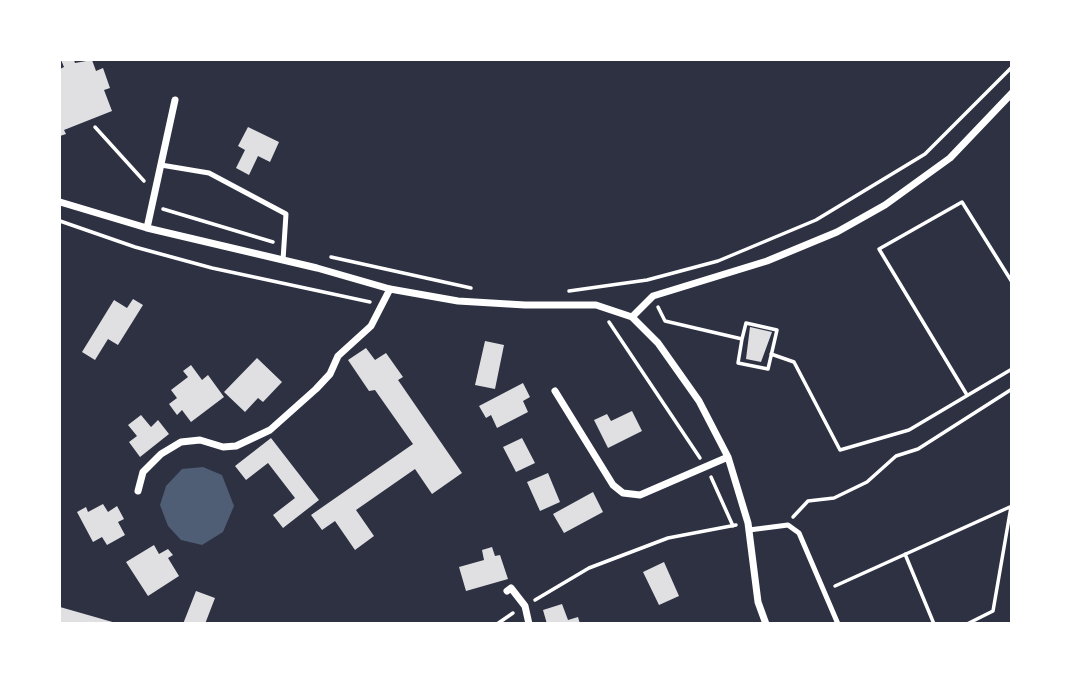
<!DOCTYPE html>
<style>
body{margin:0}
#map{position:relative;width:1071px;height:683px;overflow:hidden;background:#2d3142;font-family:"PT Sans",sans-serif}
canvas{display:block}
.frame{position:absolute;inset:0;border:61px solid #fff;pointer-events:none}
</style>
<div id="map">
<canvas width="1071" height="683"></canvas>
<div class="frame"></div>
</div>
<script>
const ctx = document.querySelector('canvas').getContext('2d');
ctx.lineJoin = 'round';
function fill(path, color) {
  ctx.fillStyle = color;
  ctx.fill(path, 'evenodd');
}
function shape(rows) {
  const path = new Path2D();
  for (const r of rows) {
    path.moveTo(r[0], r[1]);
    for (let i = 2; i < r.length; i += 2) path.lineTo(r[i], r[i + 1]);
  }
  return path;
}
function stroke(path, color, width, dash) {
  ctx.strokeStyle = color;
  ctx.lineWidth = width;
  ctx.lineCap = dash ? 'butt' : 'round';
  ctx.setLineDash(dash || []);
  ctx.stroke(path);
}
const water = shape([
 [203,467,222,475,234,506,223,532,202,545,181,540,168,526,160,505,166,486,182,469]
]);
const building = shape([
 [61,60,74,60,75,63,92,60,96,71,103,68,110,88,104,90,112,111,64,130,66,134,60,136,60,69,64,67],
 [248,127,279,142,270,162,258,156,249,175,236,168,245,150,238,146],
 [133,299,143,305,118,345,108,339,95,360,82,352,114,300,127,308],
 [750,327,772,332,761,362,746,359],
 [485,341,504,345,495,389,475,385],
 [366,348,375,360,386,353,403,377,398,380,462,473,432,494,415,469,356,510,374,536,355,550,335,521,322,530,311,515,413,444,375,390,369,391,348,360],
 [257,358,282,382,263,402,258,398,245,412,224,392],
 [191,365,202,380,208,375,224,397,191,422,182,410,177,415,169,404,177,398,171,390,188,377,183,371],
 [523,383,530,397,523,401,528,412,497,428,491,415,486,418,479,406],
 [632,411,642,431,608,448,594,420,607,414,611,421],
 [141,415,151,427,158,420,169,434,140,457,129,442,137,436,128,425],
 [271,438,319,500,283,528,273,515,295,498,268,463,246,480,235,466],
 [522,438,535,463,516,472,503,447],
 [548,473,560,502,540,511,527,482],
 [593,492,603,512,564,533,553,514],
 [103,504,108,512,117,506,124,519,118,522,125,535,107,545,102,537,93,542,77,512,86,507,88,512],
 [154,545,159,554,168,549,173,555,168,558,179,576,148,596,126,562],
 [492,547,495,556,500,555,508,579,466,591,459,567,484,560,482,550],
 [664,562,679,596,659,605,643,572],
 [196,591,215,598,205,624,183,624],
 [562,604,568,620,578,617,580,624,547,624,543,610],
 [60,607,116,623,115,624,60,624]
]);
const path = shape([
 [95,127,144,181],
 [163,209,273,242],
 [60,221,135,247,212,268,370,302],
 [331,257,471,288],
 [569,291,647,280,718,261,816,220,925,154,1012,67],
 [658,307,665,321,742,339,738,363,768,369,777,330,746,323,742,339],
 [609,322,700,458],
 [771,354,794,362,840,450,909,430,1012,369],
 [967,395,879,249,962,202,1012,282],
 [711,477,733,526],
 [793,517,808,501,834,498,867,482,896,456,918,449,1012,389],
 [905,554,934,624],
 [835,586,1012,506],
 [535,600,589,568,668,538,736,525],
 [497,624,513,613],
 [967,624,993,611,1011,507]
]);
const service = shape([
 [161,165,209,173,286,214,283,260],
 [749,530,788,525,799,533,838,624]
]);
const minor = shape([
 [60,202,147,228,317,268,390,289,458,301,525,305,596,305,632,317,658,343,699,401,728,457,748,523,758,602,766,624],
 [147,228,175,100],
 [632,317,653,296,767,261,837,232,885,205,950,158,1012,93],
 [555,391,613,485,623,493,640,495,728,457],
 [138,491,143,472,161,454,181,442,200,440,223,447,236,446,270,430,316,389,330,374,338,356,371,326,390,289],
 [507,591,511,588,525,606,529,624]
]);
fill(water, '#4f5d75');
fill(building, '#e0e0e3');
stroke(path, '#fff', 3.5);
stroke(service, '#fff', 5);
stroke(minor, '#fff', 7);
</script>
